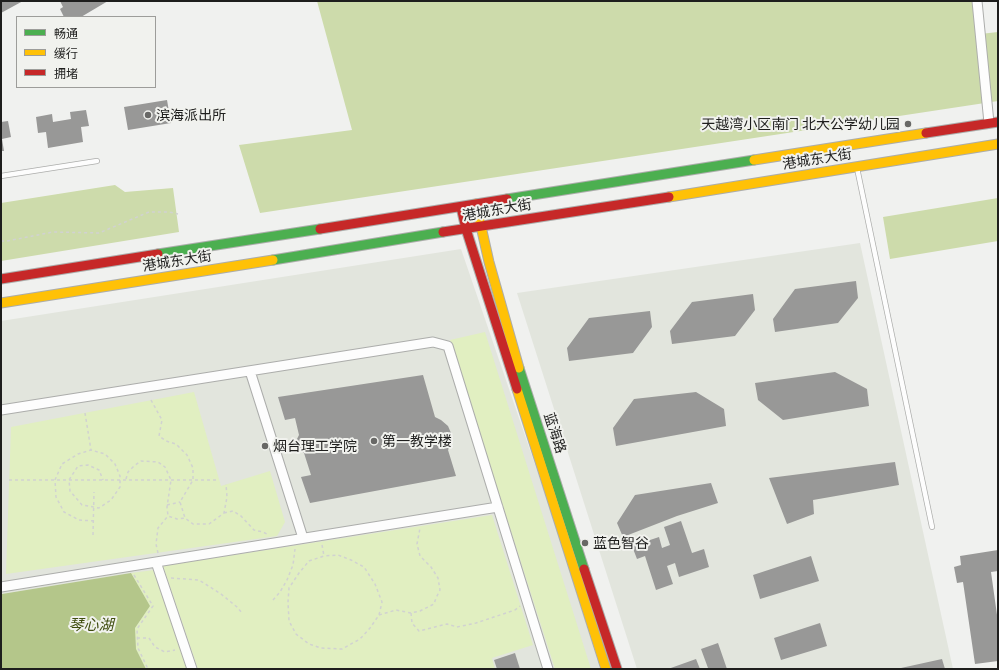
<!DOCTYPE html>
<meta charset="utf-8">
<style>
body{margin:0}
#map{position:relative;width:999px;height:670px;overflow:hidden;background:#f0f1ef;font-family:Commissioner,"Noto Sans SC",sans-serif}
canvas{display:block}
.frame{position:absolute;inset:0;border:2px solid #1e1e1d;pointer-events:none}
.legend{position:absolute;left:16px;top:16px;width:140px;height:72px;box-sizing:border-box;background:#f1f2ee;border:1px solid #9d9d9a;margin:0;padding:5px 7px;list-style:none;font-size:12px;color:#1e1e1d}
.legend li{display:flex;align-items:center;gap:8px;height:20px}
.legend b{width:20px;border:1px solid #9d9d9a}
</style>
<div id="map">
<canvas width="999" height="670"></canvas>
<div class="frame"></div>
<ul class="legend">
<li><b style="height:5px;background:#4caf50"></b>畅通</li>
<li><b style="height:5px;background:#ffc107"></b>缓行</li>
<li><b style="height:5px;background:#c62828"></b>拥堵</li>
</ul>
</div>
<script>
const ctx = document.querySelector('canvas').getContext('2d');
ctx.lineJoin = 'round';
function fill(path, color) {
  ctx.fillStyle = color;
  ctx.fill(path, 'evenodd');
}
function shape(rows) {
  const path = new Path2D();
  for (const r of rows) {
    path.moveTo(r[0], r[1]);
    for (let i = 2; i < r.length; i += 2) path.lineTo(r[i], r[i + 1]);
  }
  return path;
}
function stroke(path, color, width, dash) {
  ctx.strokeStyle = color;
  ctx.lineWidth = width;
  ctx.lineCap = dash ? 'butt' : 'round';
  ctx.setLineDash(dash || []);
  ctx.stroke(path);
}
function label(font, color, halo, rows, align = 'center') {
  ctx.font = font + ' Commissioner,"Noto Sans SC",sans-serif';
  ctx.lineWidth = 4;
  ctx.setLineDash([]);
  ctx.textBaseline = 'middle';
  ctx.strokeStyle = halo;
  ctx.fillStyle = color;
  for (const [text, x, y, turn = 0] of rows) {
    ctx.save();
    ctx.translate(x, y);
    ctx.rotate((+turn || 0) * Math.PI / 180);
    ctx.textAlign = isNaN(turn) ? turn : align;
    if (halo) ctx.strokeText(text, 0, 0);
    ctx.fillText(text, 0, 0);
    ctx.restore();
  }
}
const built = shape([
 [860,243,953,669,637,669,517,293],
 [461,249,555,523,600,669,1,669,1,321]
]);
const green = shape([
 [485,332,591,669,555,669,450,340],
 [194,392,221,486,270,471,285,522,277,536,6,574,11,427],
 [492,515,533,645,492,658,495,669,198,669,163,566],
 [154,570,187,669,146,669,136,649,135,628,150,606,131,573]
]);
const forest = shape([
 [317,1,977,1,980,34,998,32,998,101,260,213,239,145,352,130],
 [115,185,125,192,173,188,179,232,1,261,1,203],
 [998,198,998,241,890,259,883,217]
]);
const water = shape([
 [131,573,150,606,135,628,136,649,146,669,1,669,2,594]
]);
const building = shape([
 [1,1,23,1,1,13],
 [60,1,108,1,81,17,64,17,60,9,63,7],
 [167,100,171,123,128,130,124,107],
 [86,110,89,126,81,127,83,142,48,148,46,132,38,133,36,117,52,114,53,122,71,119,70,112],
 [8,121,11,137,2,139,4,151,1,151,1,122],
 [856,281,858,298,838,323,775,332,773,319,795,289],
 [753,294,755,310,735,336,672,344,670,331,692,302],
 [650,311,652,327,633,353,569,361,567,348,589,318],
 [835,372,867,389,869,406,783,420,758,400,755,383],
 [423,375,435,417,441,420,448,426,451,433,452,443,448,450,456,476,310,503,301,477,311,475,304,453,301,451,297,444,297,439,299,435,295,418,285,420,278,397],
 [696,392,724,409,726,426,616,446,613,428,634,399],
 [895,462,899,485,813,500,814,514,787,524,769,478],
 [711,483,718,503,677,516,623,537,617,523,635,495],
 [681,521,692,553,704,549,709,567,679,577,675,563,667,566,673,584,656,590,645,556,637,559,632,546,659,537,662,548,670,545,664,527],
 [998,550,998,571,991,572,998,622,998,661,975,664,963,582,957,583,954,567,961,565,960,556],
 [811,556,819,581,760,599,753,575],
 [820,623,827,646,781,660,774,638],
 [718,643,727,669,705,669,708,668,701,649],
 [515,653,520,669,497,669,494,660],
 [696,659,700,669,668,669],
 [942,659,945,669,901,669,901,668]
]);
const path = shape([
 [1,241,7,241,53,232,99,233,149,212,169,212,178,214],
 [151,400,162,420,159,436,166,441,176,444,187,455,193,468,193,480,180,502,185,518],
 [85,413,91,450],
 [126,479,128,472,134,466,141,461,158,462,165,467,171,480,167,507,168,516,177,519,185,518,193,524,209,524,224,513,227,497,226,484],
 [9,480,219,480],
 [167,505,180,502],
 [224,513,233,511,241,516,254,530,263,532,267,534],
 [94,521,79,520,64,512,56,497,55,480,62,464,78,454,91,450,105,454,115,464,120,476,120,487,111,500,99,508,82,505,70,491,69,480,78,466,88,465,99,470,103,480],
 [93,535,94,492],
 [322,545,324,556,309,561,299,573,289,588,288,602,289,621,296,634,309,644,321,648,342,649,360,639,370,628,379,615,382,602,375,584,364,567,351,560,338,555,324,556],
 [158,553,156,544,158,528,168,516],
 [134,575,153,606,137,629,138,648,148,669],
 [171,578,199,580,221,594,237,607,242,613],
 [273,600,280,592,287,580,293,565,295,549],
 [411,613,412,623,419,631,447,624,457,627,476,623,515,610,520,606],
 [379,615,396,610,411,613,420,611,434,604,436,598,440,590,438,578,431,567,420,556,417,544,420,528],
 [137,638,149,638,155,647,165,652,175,650]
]);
const lane = shape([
 [857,168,932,527],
 [1,176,97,161]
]);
const street = shape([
 [977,1,989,123],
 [250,371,303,538],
 [1,410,433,342,448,346,548,669],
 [156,562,192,669],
 [1,587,498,507]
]);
const fast = shape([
 [507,199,754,160],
 [158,254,320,229],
 [273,260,443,232],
 [519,368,584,569]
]);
const slow = shape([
 [754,160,926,133],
 [669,197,998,144],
 [476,204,489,262,519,368],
 [1,303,273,260],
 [517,389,606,669]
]);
const jam = shape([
 [926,133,998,122],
 [461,207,466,229,517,389],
 [320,229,507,199],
 [443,232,669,197],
 [1,279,158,254],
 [584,569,617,669]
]);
const markers = [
 [148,115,4,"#686866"],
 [908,124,4,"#686866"],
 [374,441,4,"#686866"],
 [265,446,4,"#686866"],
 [585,543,4,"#686866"]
];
const poiNames = [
 ["滨海派出所",156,115],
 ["天越湾小区南门 北大公学幼儿园",900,124,"right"],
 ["第一教学楼",382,441],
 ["烟台理工学院",273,446],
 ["蓝色智谷",593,543]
];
const streetNames = [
 ["港城东大街",817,159,-9],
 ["港城东大街",497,210,-10],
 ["港城东大街",177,261,-9],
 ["蓝海路",555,433,72]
];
const waterNames = [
 ["琴心湖",91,625]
];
fill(built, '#e2e5dd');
fill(green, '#e1efc1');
fill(forest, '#cddbab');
fill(water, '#b4c68a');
fill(building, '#989897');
stroke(lane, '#acadab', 6);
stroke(street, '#acadab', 11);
stroke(fast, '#acadab', 11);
stroke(slow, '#acadab', 11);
stroke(jam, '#acadab', 11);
stroke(path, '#d1d2d1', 1.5, [3, 3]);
stroke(lane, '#fdfdfd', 4.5);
stroke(street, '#fdfdfd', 9);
stroke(fast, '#4caf50', 9);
stroke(slow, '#ffc107', 9);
stroke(jam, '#c62828', 9);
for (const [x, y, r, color] of markers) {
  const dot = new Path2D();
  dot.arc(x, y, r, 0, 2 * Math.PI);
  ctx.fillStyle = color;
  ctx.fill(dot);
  stroke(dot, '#f1f2ee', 1.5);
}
label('14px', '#1e1e1d', '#f1f2ee', poiNames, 'left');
label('14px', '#1e1e1d', '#f1f2ee', streetNames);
label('italic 15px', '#3f4d0e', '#f1f2ee', waterNames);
</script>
